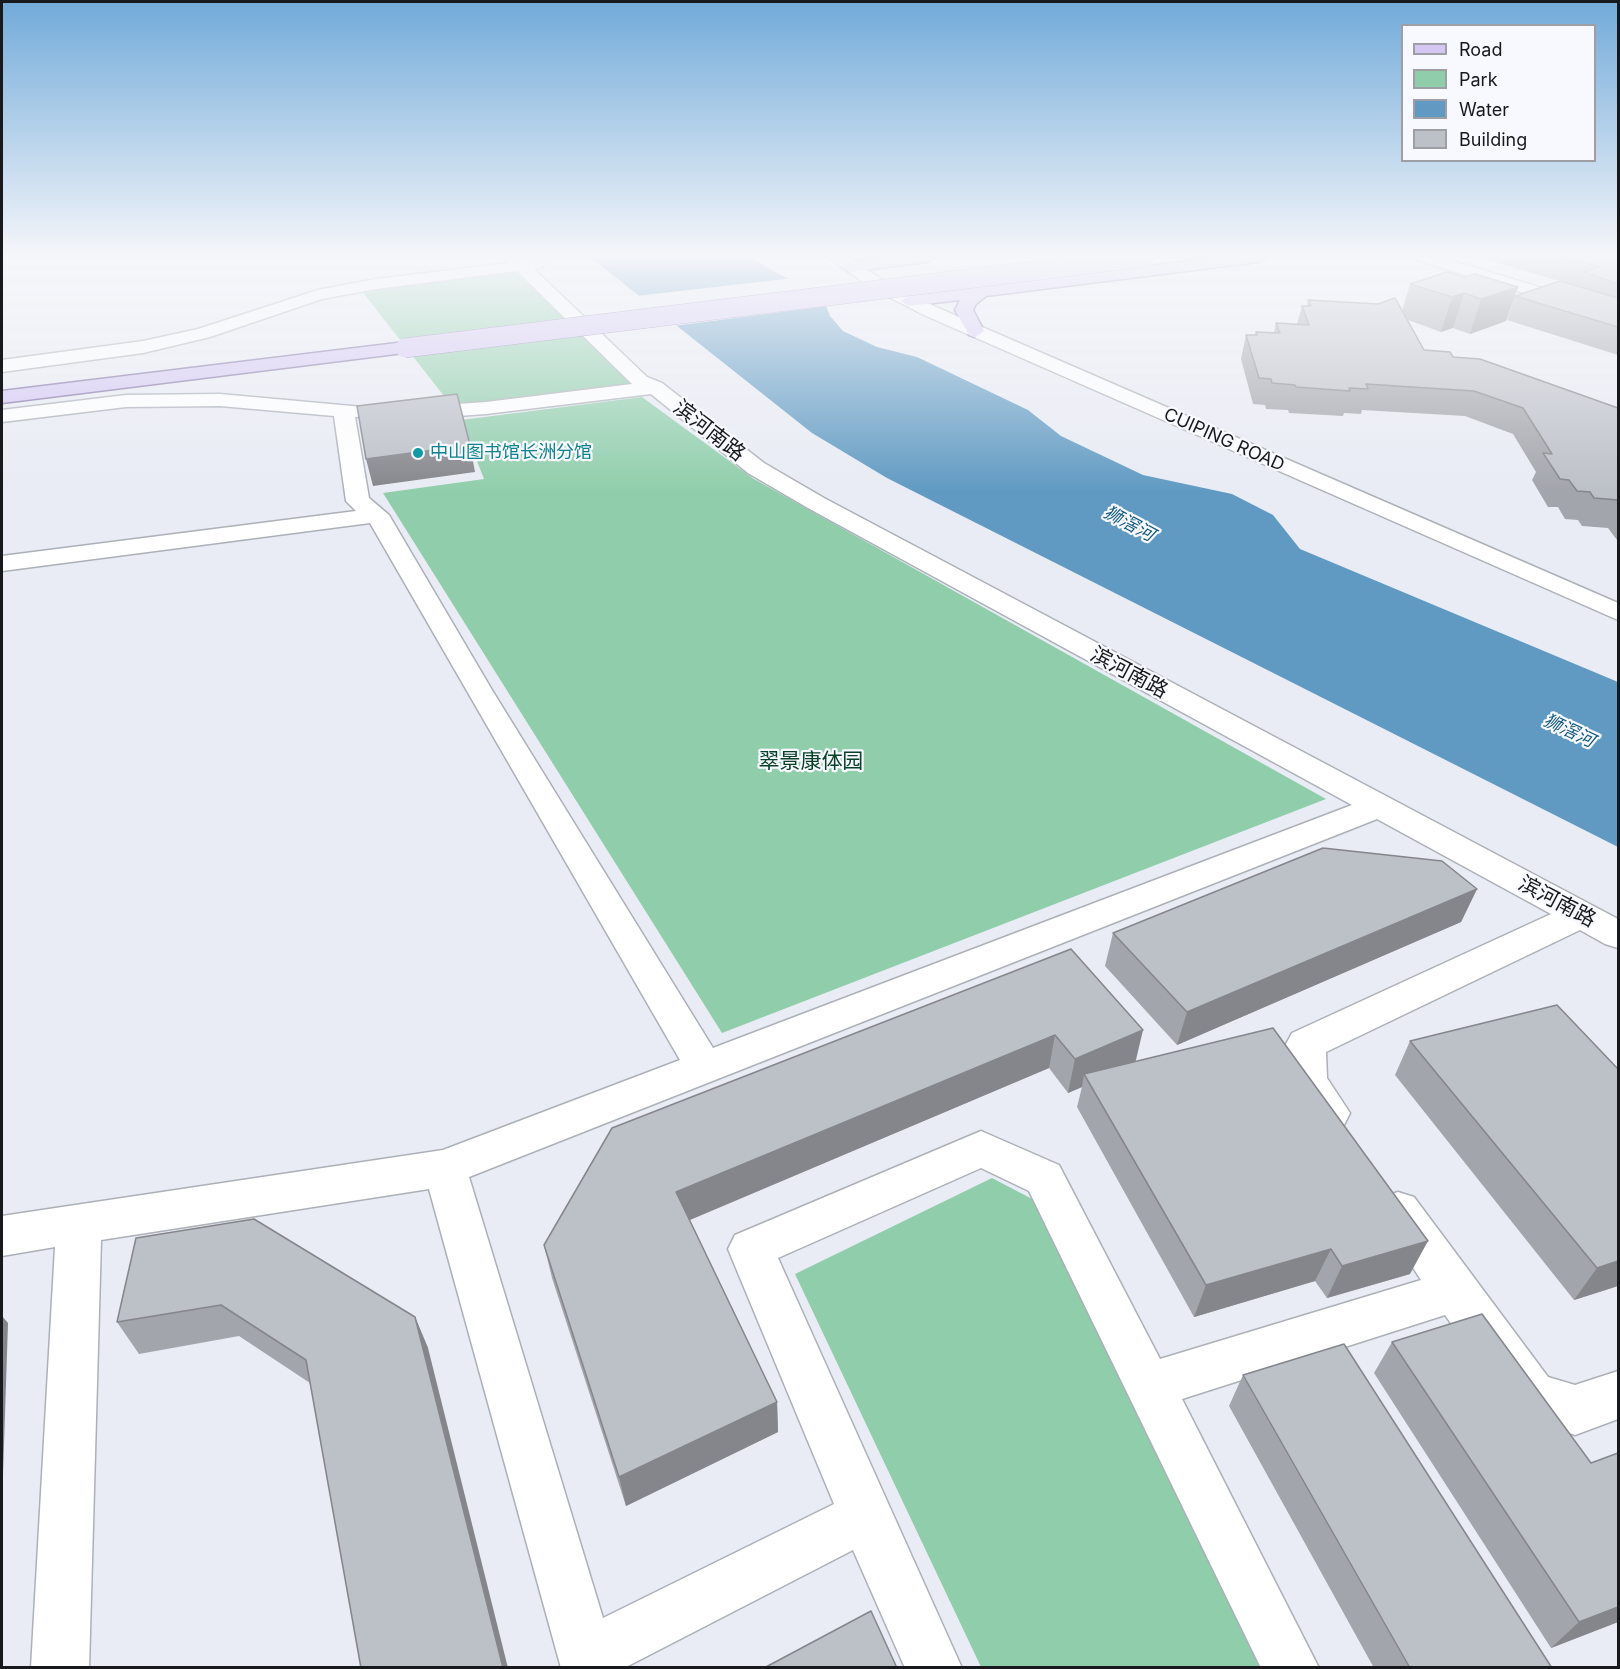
<!DOCTYPE html>
<meta charset="utf-8">
<style>
body{margin:0}
#map{position:relative;width:1620px;height:1669px;overflow:hidden;background:#e9ecf4;font-family:Inter,sans-serif}
canvas{display:block}
.frame{position:absolute;inset:0;border:3px solid #18191c;pointer-events:none}
.legend{position:absolute;left:1401px;top:24px;width:195px;height:138px;box-sizing:border-box;background:#f7f9fe;border:2px solid #9e9fa4;margin:0;padding:8px 10px;list-style:none;font-size:18px;color:#18191c}
.legend li{display:flex;align-items:center;gap:12px;height:30px}
.legend b{width:30px;border:2px solid #9e9fa4}
</style>
<div id="map">
<canvas width="1620" height="1669"></canvas>
<div class="frame"></div>
<ul class="legend">
<li><b style="height:8px;background:#d4c7f3"></b>Road</li>
<li><b style="height:16px;background:#90ceab"></b>Park</li>
<li><b style="height:16px;background:#609ac2"></b>Water</li>
<li><b style="height:16px;background:#bcc0c7"></b>Building</li>
</ul>
</div>
<script>
const ctx = document.querySelector('canvas').getContext('2d');
ctx.lineJoin = 'round';
function fill(path, color) {
  ctx.fillStyle = color;
  ctx.fill(path, 'evenodd');
}
function shape(rows) {
  const path = new Path2D();
  for (const r of rows) {
    path.moveTo(r[0], r[1]);
    for (let i = 2; i < r.length; i += 2) path.lineTo(r[i], r[i + 1]);
  }
  return path;
}
function stroke(path, color, width, dash) {
  ctx.strokeStyle = color;
  ctx.lineWidth = width;
  ctx.lineCap = dash ? 'butt' : 'round';
  ctx.setLineDash(dash || []);
  ctx.stroke(path);
}
function label(font, color, halo, rows, align = 'center') {
  ctx.font = font + ' Inter,"Noto Sans SC",sans-serif';
  ctx.lineWidth = 4.5;
  ctx.setLineDash([]);
  ctx.textBaseline = 'middle';
  ctx.strokeStyle = halo;
  ctx.fillStyle = color;
  for (const [text, x, y, turn = 0] of rows) {
    ctx.save();
    ctx.translate(x, y);
    ctx.rotate((+turn || 0) * Math.PI / 180);
    ctx.textAlign = isNaN(turn) ? turn : align;
    if (halo) ctx.strokeText(text, 0, 0);
    ctx.fillText(text, 0, 0);
    ctx.restore();
  }
}
const green = shape([
 [518,270,635,386,451,405,361,290],
 [642,397,754,479,1326,799,722,1033,383,493,484,479,461,420],
 [992,1178,1036,1201,1263,1667,981,1667,795,1274]
]);
const water = shape([
 [590,257,751,257,775,272,821,294,830,316,843,331,877,347,917,357,1028,410,1061,436,1143,475,1232,494,1273,515,1300,549,1618,682,1618,847,887,478,812,433]
]);
const pier = shape([
 [794,278,823,292,829,306,673,326,636,296]
]);
const minor = shape([
 [504,257,542,261,544,264,542,267,534,269,647,377,662,383,764,463,824,498,1618,919,1618,948,1605,944,1580,930,1326,1052,1327,1078,1350,1113,1344,1125,1329,1130,1314,1125,1287,1081,1286,1044,1292,1033,1551,914,1377,819,469,1177,603,1618,834,1504,728,1249,735,1235,981,1131,1059,1165,1160,1359,1421,1280,1376,1211,1382,1197,1398,1192,1414,1197,1548,1377,1575,1385,1618,1371,1618,1419,1575,1435,1515,1414,1445,1315,1182,1399,1319,1668,1261,1668,1029,1191,981,1168,778,1258,962,1668,905,1668,853,1550,624,1668,561,1668,429,1189,101,1240,89,1668,31,1668,55,1247,2,1256,2,1216,443,1150,680,1060,370,523,2,571,2,556,356,511,346,501,334,416,220,406,126,407,2,422,2,410,126,395,220,394,374,408,377,412,374,416,355,417,369,498,389,515,492,690,713,1048,1352,805,808,508,748,473,651,394,486,414,415,419,408,417,405,413,408,409,415,407,486,402,632,384,517,271,376,289,322,299,210,337,143,353,2,372,2,360,143,341,198,329,318,290,376,279,508,263,504,257],
 [827,257,846,257,885,281,936,307,1618,603,1618,620,924,315,873,289,827,257],
 [1415,257,1440,257,1618,311,1618,322,1417,260,1415,257]
]);
const major = shape([
 [889,257,935,257,927,262,849,272,841,267,849,262,889,257],
 [1220,257,1267,257,1259,262,986,296,976,304,973,310,984,331,975,337,969,335,955,310,960,300,909,306,900,301,909,296,1220,257],
 [405,342,414,348,412,352,2,403,2,391,405,342]
]);
const majorBridge = shape([
 [405,348,1145,257]
]);
const wall = shape([
 [1488,257,1618,257,1618,355,1507,320,1515,296,1559,281,1488,260],
 [1464,277,1518,287,1506,321,1470,334,1453,328,1441,332,1408,320,1424,350,1453,357,1618,408,1618,541,1617,540,1608,528,1582,526,1578,520,1565,519,1558,507,1548,507,1532,480,1536,472,1513,434,1465,416,1362,410,1361,414,1344,413,1343,416,1289,413,1288,410,1266,409,1265,405,1253,404,1241,359,1246,335,1255,335,1256,332,1274,333,1276,323,1297,324,1302,306,1307,306,1308,300,1402,311,1410,284],
 [1477,889,1461,922,1177,1045,1105,966,1113,933],
 [1071,949,1135,1062,1410,1274,1327,1298,1315,1281,1194,1317,1077,1107,1082,1087,1068,1093,1049,1068,690,1220,777,1402,778,1432,626,1506,552,1278,544,1245],
 [1410,1041,1618,1069,1618,1286,1574,1300,1395,1075],
 [136,1238,415,1317,428,1348,310,1383,239,1336,139,1354,117,1322],
 [1392,1342,1591,1463,1618,1622,1551,1648,1374,1373],
 [1243,1375,1552,1668,1374,1668,1229,1406]
]);
const shadedWall = shape([
 [1518,287,1506,321,1470,334,1481,299],
 [1464,293,1453,328,1441,332,1452,297],
 [470,445,475,472,373,486,366,459],
 [1477,889,1461,922,1177,1045,1187,1012],
 [1143,1030,1135,1064,1084,1074,1082,1087,1068,1093,1075,1059],
 [1055,1035,1049,1068,680,1224,676,1192],
 [1428,1241,1410,1274,1327,1298,1342,1266],
 [1331,1249,1315,1281,1194,1317,1206,1285],
 [1618,1261,1618,1286,1574,1300,1597,1268],
 [2,1316,8,1323,2,1505],
 [415,1317,428,1348,508,1668,503,1668],
 [777,1402,778,1432,626,1506,619,1477],
 [1618,1607,1618,1622,1551,1648,1579,1622]
]);
const building = shape([
 [1562,257,1618,257,1618,284,1584,272,1599,267,1562,257],
 [1447,272,1464,277,1475,274,1518,287,1481,299,1464,293,1452,297,1410,284,1447,272],
 [1560,281,1618,298,1618,327,1515,296,1560,281],
 [1395,298,1424,350,1450,352,1453,357,1480,359,1618,408,1618,500,1594,498,1590,492,1577,491,1569,480,1560,479,1543,453,1552,454,1523,408,1474,391,1366,384,1368,389,1349,388,1350,391,1296,387,1295,385,1272,383,1271,379,1259,378,1246,335,1257,335,1256,332,1280,333,1276,323,1309,325,1302,306,1311,306,1308,300,1378,304,1395,298],
 [457,394,470,445,366,459,357,406,457,394],
 [1323,848,1442,861,1477,889,1187,1012,1113,933,1323,848],
 [1071,949,1143,1030,1075,1059,1055,1035,676,1192,777,1402,619,1477,544,1245,612,1128,1071,949],
 [1557,1005,1618,1069,1618,1261,1597,1268,1410,1041,1557,1005],
 [1273,1028,1428,1241,1342,1266,1331,1249,1206,1285,1084,1074,1273,1028],
 [254,1219,415,1317,503,1668,361,1668,306,1360,221,1305,117,1322,136,1238,254,1219],
 [1482,1314,1591,1463,1618,1453,1618,1607,1579,1622,1392,1342,1482,1314],
 [1344,1344,1552,1668,1410,1668,1243,1375,1344,1344],
 [871,1611,897,1668,764,1668,871,1611]
]);
const markers = [
 [418,453,6,"#0f9aa8"]
];
const farStreetnames = [
 ["CUIPING ROAD",1224,440,24]
];
const farCulturenames = [
 ["中山图书馆长洲分馆",430,453]
];
const farWaternames = [
 ["狮滘河",1129,524,28],
 ["狮滘河",1569,731,25]
];
const streetNames = [
 ["滨河南路",709,431,38],
 ["滨河南路",1129,673,28],
 ["滨河南路",1557,902,28]
];
const parkNames = [
 ["翠景康体园",811,762]
];
fill(green, '#90ceab');
fill(water, '#609ac2');
fill(pier, '#e9ecf4');
stroke(minor, '#acb0b7', 3);
stroke(major, '#8071a3', 3);
fill(minor, '#fff');
fill(major, '#d4c7f3');
stroke(majorBridge, '#8071a3', 20, []);
stroke(majorBridge, '#d4c7f3', 19);
fill(wall, '#a2a5ab');
fill(shadedWall, '#84868b');
fill(building, '#bcc0c7');
stroke(building, '#84868b', 1.5);
const sky = ctx.createLinearGradient(0, 0, 0, 491);
sky.addColorStop(0, '#71aad9');
sky.addColorStop(0.52, '#f5f6fa');
sky.addColorStop(1, '#f5f6fa00');
ctx.fillStyle = sky;
ctx.fillRect(0, 0, 1620, 491);
for (const [x, y, r, color] of markers) {
  const dot = new Path2D();
  dot.arc(x, y, r, 0, 2 * Math.PI);
  ctx.fillStyle = color;
  ctx.fill(dot);
  stroke(dot, '#f7f9fe', 2);
}
label('18px', '#18191c', '#f7f9fe', farStreetnames);
label('18px', '#0d838f', '#f7f9fe', farCulturenames, 'left');
label('italic 18px', '#145a81', '#f7f9fe', farWaternames);
label('21px', '#18191c', '#f7f9fe', streetNames);
label('21px', '#0a4129', '#f7f9fe', parkNames);
</script>
